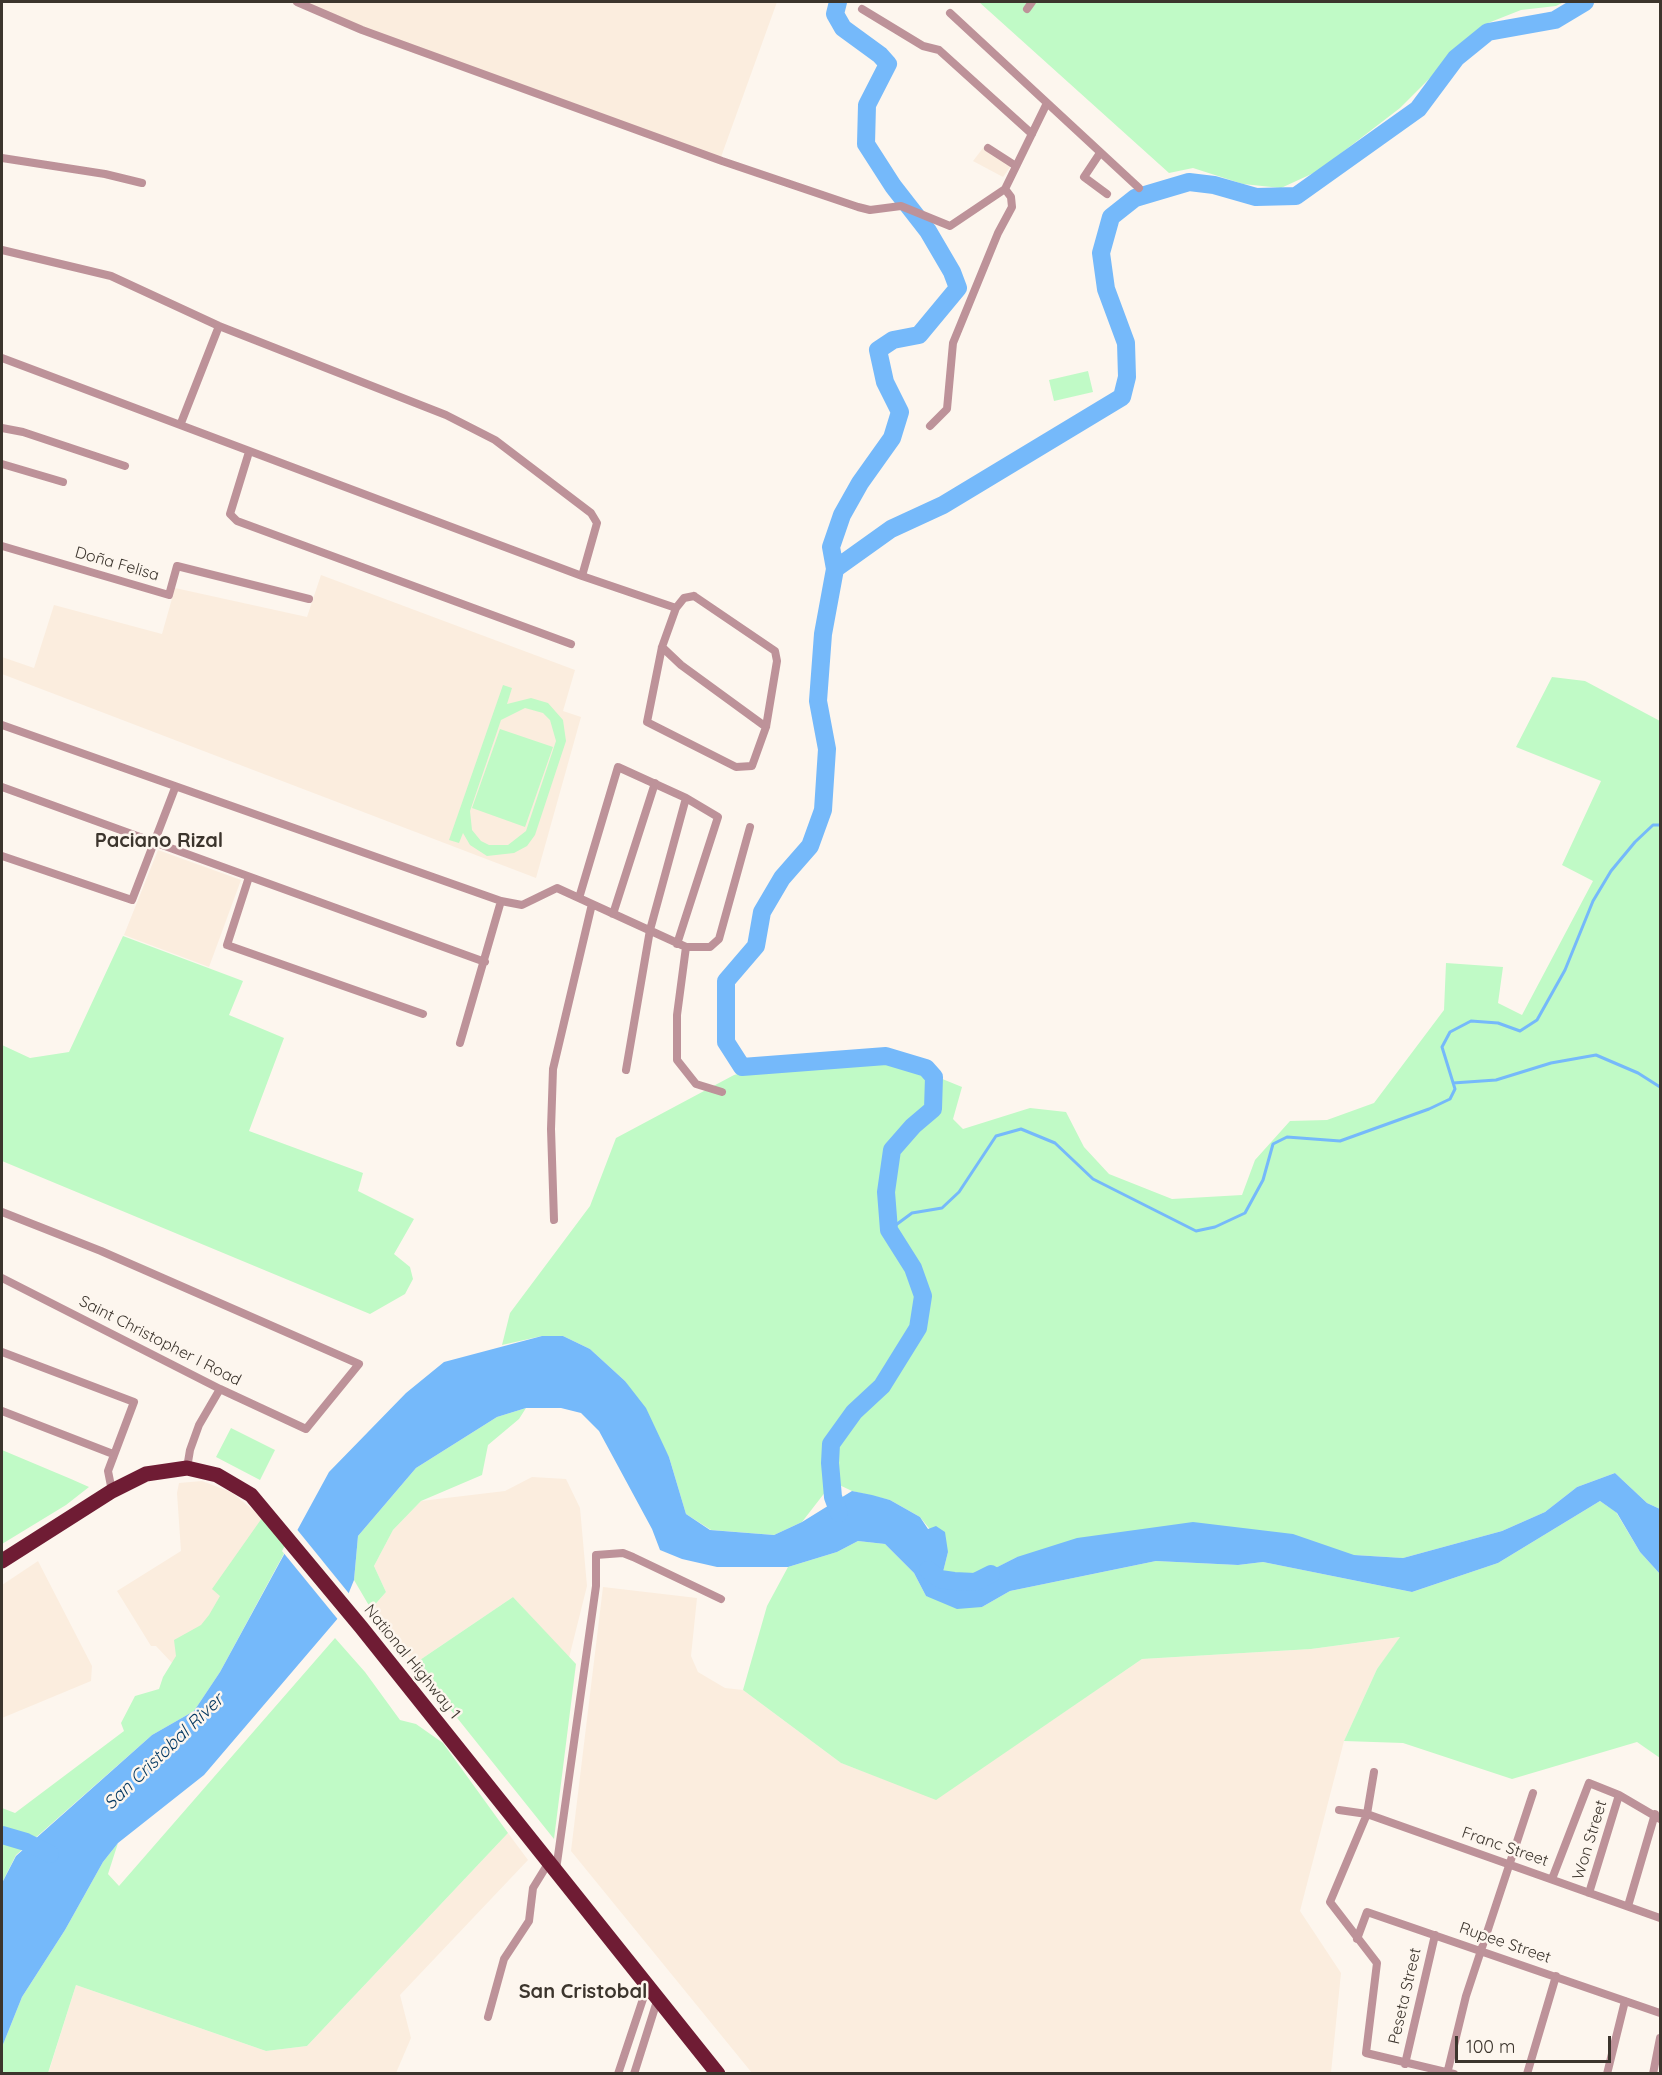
<!DOCTYPE html>
<meta charset="utf-8">
<style>
body{margin:0}
#map{position:relative;width:1662px;height:2075px;overflow:hidden;background:#fdf6ee;font-family:Quicksand,sans-serif}
canvas{display:block}
.frame{position:absolute;inset:0;border:3px solid #3c352d;pointer-events:none}
.scale{position:absolute;left:1455px;top:2036px;width:156px;height:27px;box-sizing:border-box;border:3px solid #3c352d;border-top:0;padding-left:8px;font-size:18px;line-height:21px;white-space:nowrap;color:#3c352d;-webkit-text-stroke:4px #fdf6ee;paint-order:stroke}
</style>
<div id="map">
<canvas width="1662" height="2075"></canvas>
<div class="frame"></div>
<div class="scale">100 m</div>
</div>
<script>
const ctx = document.querySelector('canvas').getContext('2d');
ctx.lineJoin = 'round';
function fill(path, color) {
  ctx.fillStyle = color;
  ctx.fill(path, 'evenodd');
}
function shape(rows) {
  const path = new Path2D();
  for (const r of rows) {
    path.moveTo(r[0], r[1]);
    for (let i = 2; i < r.length; i += 2) path.lineTo(r[i], r[i + 1]);
  }
  return path;
}
function stroke(path, color, width, dash) {
  ctx.strokeStyle = color;
  ctx.lineWidth = width;
  ctx.lineCap = dash ? 'butt' : 'round';
  ctx.setLineDash(dash || []);
  ctx.stroke(path);
}
function label(font, color, halo, rows, align = 'center') {
  ctx.font = font + ' Quicksand,sans-serif';
  ctx.lineWidth = 5;
  ctx.setLineDash([]);
  ctx.textBaseline = 'middle';
  ctx.strokeStyle = halo;
  ctx.fillStyle = color;
  for (const [text, x, y, turn = 0] of rows) {
    ctx.save();
    ctx.translate(x, y);
    ctx.rotate((+turn || 0) * Math.PI / 180);
    ctx.textAlign = isNaN(turn) ? turn : align;
    if (halo) ctx.strokeText(text, 0, 0);
    ctx.fillText(text, 0, 0);
    ctx.restore();
  }
}
const built = shape([
 [289,2,777,2,721,157,393,46],
 [983,148,1011,166,1003,177,973,161],
 [321,575,575,670,563,711,581,717,536,878,2,674,2,657,34,668,54,605,162,634,175,588,307,617],
 [158,850,241,880,209,967,124,935],
 [532,1477,566,1479,580,1508,587,1586,569,1658,513,1597,414,1664,371,1609,386,1592,374,1566,393,1530,421,1501,505,1491],
 [202,1481,231,1492,268,1522,188,1680,156,1646,151,1646,117,1591,181,1551,177,1493,179,1483],
 [38,1561,92,1666,91,1681,2,1718,2,1585],
 [603,1587,697,1598,691,1656,698,1672,725,1688,743,1690,841,1763,936,1799,1142,1659,1311,1649,1401,1637,1377,1669,1344,1741,1300,1911,1341,1973,1331,2073,752,2073,571,1851],
 [508,1833,528,1860,400,1995,411,2038,396,2073,48,2074,76,1985,266,2051,307,2046]
]);
const green = shape([
 [979,2,1564,2,1556,6,1521,10,1483,25,1400,108,1318,171,1281,188,1243,184,1193,168,1169,173],
 [1088,371,1093,392,1054,401,1049,380],
 [1552,677,1585,681,1660,721,1660,1509,1647,1503,1615,1473,1577,1487,1545,1512,1502,1531,1403,1558,1354,1555,1017,1557,963,1585,949,1583,943,1572,948,1552,920,1517,890,1500,852,1491,833,1482,802,1522,774,1535,711,1530,686,1514,669,1457,625,1381,590,1349,563,1336,542,1336,502,1345,510,1313,590,1206,616,1138,734,1075,772,1064,886,1056,962,1087,953,1119,963,1129,1030,1108,1066,1112,1084,1147,1109,1174,1172,1199,1242,1195,1255,1160,1290,1121,1327,1120,1374,1103,1444,1010,1446,963,1503,967,1498,1003,1522,1015,1593,881,1562,865,1601,781,1516,747],
 [893,1237,913,1268,921,1292,892,1238],
 [503,685,512,688,507,704,531,698,548,703,563,720,566,741,535,835,527,846,514,853,487,856,470,845,463,833,459,843,449,840],
 [525,708,543,713,550,720,556,741,526,831,508,845,489,845,481,841,472,830,470,811,501,720],
 [500,729,553,747,525,827,472,808],
 [123,936,243,981,229,1015,284,1038,249,1131,363,1173,358,1191,414,1219,394,1254,410,1267,413,1279,405,1294,370,1314,2,1161,2,1045,30,1058,69,1052],
 [526,1408,519,1419,488,1445,482,1475,421,1501,393,1530,374,1566,386,1592,371,1609,354,1580,358,1536,416,1468,497,1417],
 [231,1428,275,1450,260,1480,216,1457],
 [2,1450,71,1479,89,1487,66,1505,2,1544],
 [1600,1501,1616,1512,1640,1552,1660,1574,1660,1758,1637,1742,1512,1779,1403,1743,1344,1741,1377,1669,1400,1637,1311,1649,1142,1659,936,1800,841,1763,743,1690,767,1606,788,1567,837,1552,858,1541,885,1544,914,1573,926,1596,982,1607,1010,1591,1156,1561,1238,1565,1263,1562,1412,1592,1498,1563],
 [262,1518,287,1548,220,1672,194,1711,152,1735,16,1855,2,1883,2,1808,15,1813,124,1731,121,1723,135,1696,159,1689,163,1677,176,1656,174,1640,201,1625,209,1615,220,1596,212,1589],
 [513,1597,576,1664,554,1839,414,1664],
 [335,1638,365,1672,400,1720,416,1724,443,1743,508,1833,307,2046,266,2051,76,1985,48,2073,2,2073,2,2047,22,1997,65,1930,103,1862,118,1843,108,1874,119,1886]
]);
const water = shape([
 [542,1336,563,1336,590,1349,625,1381,646,1408,669,1457,686,1514,710,1530,774,1535,802,1522,852,1491,872,1495,890,1500,920,1517,928,1529,936,1526,945,1532,948,1552,943,1572,949,1583,962,1585,1017,1557,1077,1538,1193,1522,1293,1534,1354,1555,1403,1558,1502,1531,1545,1512,1577,1487,1615,1473,1647,1503,1660,1509,1660,1574,1640,1552,1617,1513,1600,1501,1498,1563,1412,1592,1263,1562,1238,1565,1156,1561,1010,1591,982,1607,957,1609,926,1596,914,1573,885,1544,858,1541,837,1552,788,1567,717,1567,682,1559,660,1550,652,1529,599,1431,581,1413,561,1408,526,1408,497,1417,416,1468,358,1536,354,1580,339,1617,204,1775,118,1843,103,1862,65,1930,22,1997,2,2047,2,1883,16,1856,152,1735,194,1711,220,1672,329,1472,406,1393,444,1362]
]);
const pier = shape([
 [295,1527,351,1596,340,1622,282,1551]
]);
const stream = shape([
 [1453,1083,1496,1080,1551,1063,1596,1055,1638,1073,1660,1087],
 [889,1230,912,1213,942,1208,959,1192,996,1136,1021,1129,1055,1143,1093,1179,1196,1231,1215,1227,1245,1213,1263,1180,1273,1144,1287,1137,1340,1141,1429,1109,1450,1099,1455,1089,1442,1047,1450,1032,1471,1021,1498,1023,1520,1031,1537,1020,1565,970,1593,901,1611,871,1635,842,1653,825,1660,825]
]);
const river = shape([
 [838,2,835,14,843,28,880,55,888,64,867,105,866,144,893,186,928,231,952,272,958,288,919,335,893,340,878,350,885,382,900,412,892,438,860,483,842,515,831,547,835,569,823,634,818,701,827,749,823,810,810,846,782,878,762,912,756,946,726,981,726,1042,742,1067,886,1056,926,1068,934,1077,933,1109,913,1126,892,1150,886,1192,889,1230,913,1268,923,1296,918,1328,882,1386,854,1412,831,1444,830,1463,833,1497,839,1513],
 [835,569,891,529,943,505,1122,397,1127,377,1126,343,1106,289,1101,253,1111,217,1135,198,1189,182,1214,185,1256,197,1296,196,1418,109,1456,58,1488,32,1555,20,1585,2],
 [928,1570,940,1579,954,1581,975,1582,991,1574],
 [2,1835,26,1842,50,1854]
]);
const street = shape([
 [297,2,362,30,722,161,858,207,870,210,901,206,950,226,1005,189,1046,105],
 [862,9,923,46,939,50,1032,134],
 [1027,9,1032,2],
 [950,13,1139,188],
 [988,148,1016,166],
 [1100,153,1084,177,1107,194],
 [2,158,105,174,142,183],
 [2,250,111,276,219,326,446,415,495,440,591,513,597,523,582,576],
 [2,358,582,576,676,608],
 [181,423,219,326],
 [930,426,947,409,953,343,998,233,1012,207,1011,197,1005,189],
 [2,428,23,432,125,466],
 [249,452,230,514,237,521,571,644],
 [2,464,63,482],
 [2,546,169,595,177,566,309,599],
 [694,596,775,651,777,661,766,727,752,766,736,767,647,722,662,647,676,608,684,598,694,596],
 [662,647,681,665,766,727],
 [2,725,501,901,522,905,557,888,686,947,710,947,719,939,750,827],
 [2,787,485,962],
 [2,856,132,900,175,788],
 [249,877,227,945,423,1014],
 [579,898,618,767,686,798,718,817,677,944],
 [613,914,655,783],
 [686,947,677,1015,677,1060,696,1084,722,1092],
 [460,1043,501,901],
 [626,1070,650,930,686,798],
 [2,1212,101,1251,359,1364,306,1429,220,1389,2,1278],
 [554,1220,551,1129,553,1069,592,904],
 [2,1352,134,1402,108,1471,112,1491],
 [2,1411,113,1454],
 [187,1468,190,1450,199,1425,220,1389],
 [1374,1772,1367,1814,1330,1902,1377,1963,1366,2053,1454,2074],
 [1339,1810,1367,1814,1660,1918],
 [556,1870,596,1586,596,1555,623,1553,633,1557,721,1599],
 [1552,1879,1589,1783,1619,1795,1660,1819],
 [1589,1893,1619,1795],
 [1628,1906,1655,1814],
 [1357,1939,1367,1912,1660,2013],
 [488,2017,504,1959,529,1921,533,1888,549,1862],
 [1405,2064,1435,1935],
 [618,2074,648,1984],
 [634,2074,658,1998],
 [1447,2074,1466,1996,1533,1793],
 [1527,2074,1556,1976],
 [1607,2074,1625,2001],
 [1653,2074,1660,2038]
]);
const highway = shape([
 [2,1561,112,1491,146,1474,187,1468,217,1475,251,1495,361,1627,718,2074]
]);
const streetNames = [
 ["Doña Felisa",117,564,16],
 ["Saint Christopher I Road",160,1341,27],
 ["National Highway 1",412,1662,51],
 ["Won Street",1590,1840,-73],
 ["Franc Street",1505,1847,19],
 ["Rupee Street",1505,1943,19],
 ["Peseta Street",1405,1996,-77]
];
const waterNames = [
 ["San Cristobal River",164,1752,-44]
];
const quarterNames = [
 ["Paciano Rizal",159,841],
 ["San Cristobal",583,1992]
];
fill(built, '#fbedde');
fill(green, '#c0fac6');
fill(water, '#75b9fa');
fill(pier, '#fdf6ee');
stroke(stream, '#75b9fa', 3);
stroke(river, '#75b9fa', 18);
stroke(street, '#bd9299', 8);
stroke(highway, '#6f1c34', 15);
label('16px', '#3c352d', '#fdf6ee', streetNames);
label('italic 18px', '#063a63', '#fdf6ee', waterNames);
label('bold 20px', '#3c352d', '#fdf6ee', quarterNames);
</script>
